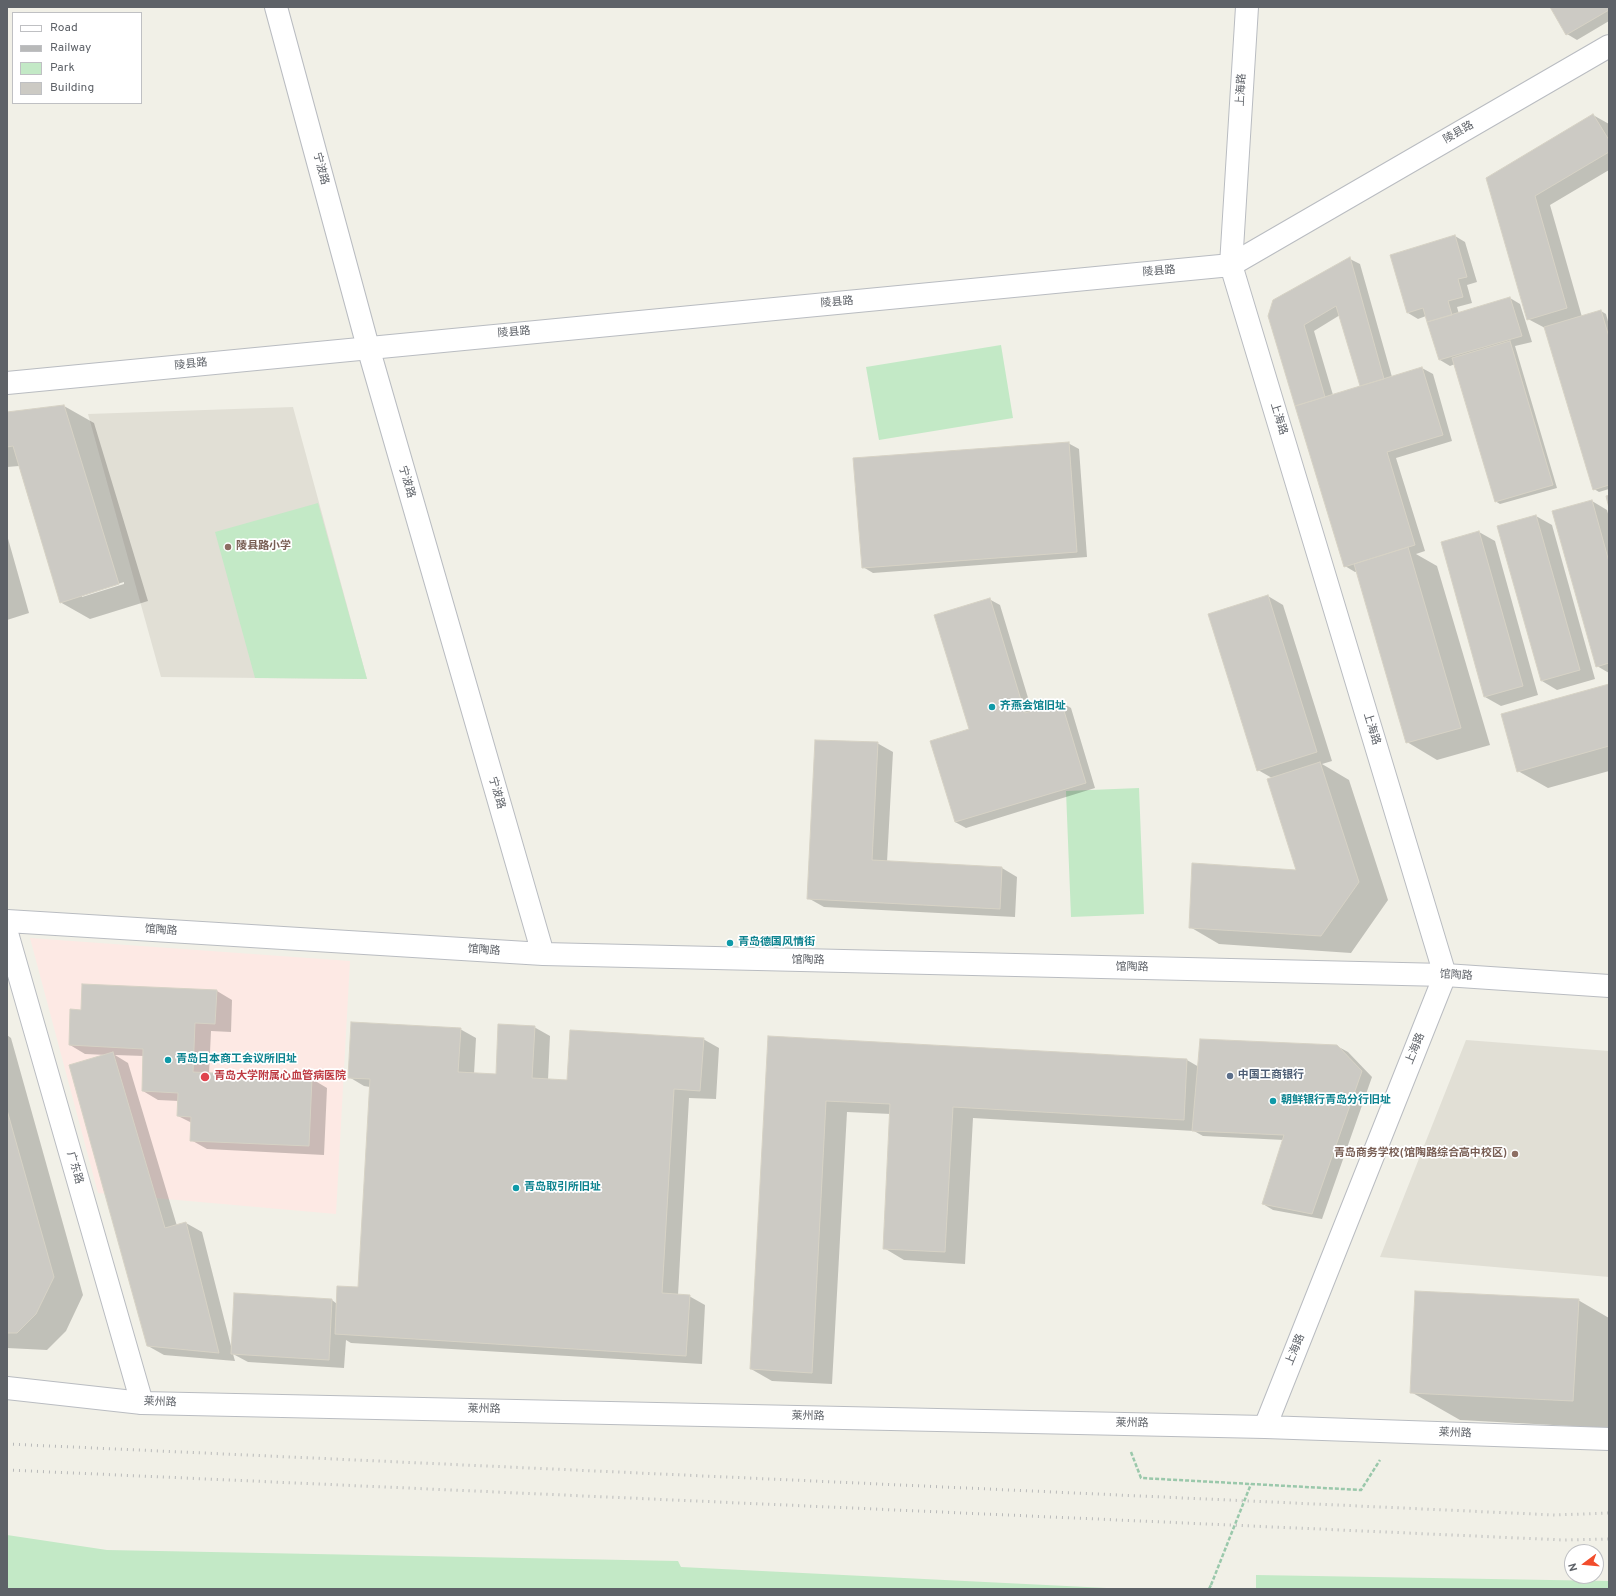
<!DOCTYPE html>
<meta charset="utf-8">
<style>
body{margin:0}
#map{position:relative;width:1616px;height:1596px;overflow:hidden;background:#f1f0e7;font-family:Overpass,sans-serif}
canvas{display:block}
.frame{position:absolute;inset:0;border:8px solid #5e6268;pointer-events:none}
.legend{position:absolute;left:12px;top:12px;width:130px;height:92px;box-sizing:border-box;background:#fff;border:1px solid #bfc0c3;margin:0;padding:5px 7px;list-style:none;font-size:12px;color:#5e6268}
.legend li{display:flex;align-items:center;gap:8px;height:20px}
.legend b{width:20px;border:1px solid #bfc0c3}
.north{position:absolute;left:1564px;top:1544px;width:40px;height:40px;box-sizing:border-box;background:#fff;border:1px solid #bfc0c3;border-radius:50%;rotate:254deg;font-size:11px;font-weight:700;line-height:16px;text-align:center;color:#5e6268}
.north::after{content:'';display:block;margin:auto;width:14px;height:18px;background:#f24d2c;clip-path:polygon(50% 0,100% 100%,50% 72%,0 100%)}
</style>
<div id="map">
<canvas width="1616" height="1596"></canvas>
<div class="frame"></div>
<ul class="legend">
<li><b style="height:5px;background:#fff"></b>Road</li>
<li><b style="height:5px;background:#b8b9b9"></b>Railway</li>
<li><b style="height:11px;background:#c3e9c6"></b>Park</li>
<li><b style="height:11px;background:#cccac4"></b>Building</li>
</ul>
<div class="north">N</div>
</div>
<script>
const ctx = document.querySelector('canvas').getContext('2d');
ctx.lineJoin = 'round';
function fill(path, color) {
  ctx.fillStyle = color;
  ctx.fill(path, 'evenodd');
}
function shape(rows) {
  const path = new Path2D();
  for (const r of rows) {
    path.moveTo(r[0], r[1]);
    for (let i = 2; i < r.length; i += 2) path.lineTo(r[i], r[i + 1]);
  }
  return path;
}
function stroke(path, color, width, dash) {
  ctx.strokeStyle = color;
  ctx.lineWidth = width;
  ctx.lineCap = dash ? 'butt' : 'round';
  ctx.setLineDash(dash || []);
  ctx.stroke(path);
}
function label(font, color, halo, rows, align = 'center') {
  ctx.font = font + ' Overpass,"Noto Sans SC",sans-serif';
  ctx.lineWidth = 3.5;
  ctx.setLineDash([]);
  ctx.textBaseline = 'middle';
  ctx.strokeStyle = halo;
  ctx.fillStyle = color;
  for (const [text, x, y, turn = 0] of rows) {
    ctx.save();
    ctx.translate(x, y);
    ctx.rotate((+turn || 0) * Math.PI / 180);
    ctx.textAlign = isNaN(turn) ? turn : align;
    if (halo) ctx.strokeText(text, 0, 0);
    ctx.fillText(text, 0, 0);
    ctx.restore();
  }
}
const education = shape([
 [293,407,367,679,161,677,88,414],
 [1466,1040,1609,1051,1609,1277,1380,1257]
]);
const medical = shape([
 [30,938,350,961,336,1214,98,1193]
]);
const green = shape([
 [1001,345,1013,418,879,440,866,367],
 [318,503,367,679,255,678,215,532],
 [1139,788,1144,914,1071,917,1066,791],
 [7,1535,107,1550,678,1561,681,1567,1127,1589,7,1589],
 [1256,1575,1609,1581,1609,1589,1256,1589]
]);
const shadow = shape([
 [1551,7,1609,7,1609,21,1577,40,1567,34],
 [1593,115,1609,124,1609,170,1550,205,1582,317,1601,311,1606,314,1609,325,1609,489,1599,492,1594,489,1545,328,1528,319,1488,178],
 [1455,236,1465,242,1477,282,1467,285,1472,303,1457,307,1459,314,1510,298,1520,304,1532,342,1515,346,1557,488,1500,504,1495,501,1455,364,1450,366,1440,360,1426,316,1418,319,1408,313],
 [1350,259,1360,264,1392,377,1422,368,1433,374,1452,441,1396,458,1425,551,1416,554,1437,566,1490,745,1437,760,1407,742,1358,571,1355,572,1345,566,1269,316],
 [1340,315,1361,387,1333,395,1314,331],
 [64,406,94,423,148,601,90,619,60,602,19,466,7,467,7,413],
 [124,582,124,584,82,597,82,595],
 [1068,443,1079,449,1087,557,873,573,863,567],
 [1592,501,1607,510,1609,517,1609,673,1597,666],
 [1536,516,1552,525,1595,679,1557,690,1542,681],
 [1479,532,1495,541,1538,695,1501,706,1485,697],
 [7,535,29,613,7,620],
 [1268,596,1283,605,1332,761,1322,764,1349,780,1388,900,1351,953,1219,944,1190,927,1298,871,1272,778,1258,770],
 [989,599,1000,605,1032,711,1061,702,1071,708,1095,788,966,828,955,822],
 [1609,685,1609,771,1548,788,1518,771],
 [877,743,893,752,887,862,1002,868,1017,877,1015,917,824,907,808,898],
 [217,991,232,1000,231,1032,211,1031,209,1074,312,1079,327,1088,324,1155,207,1149,191,1140,192,1123,178,1116,179,1101,158,1100,143,1091,144,1056,115,1055,128,1063,177,1226,186,1223,202,1232,232,1350,332,1300,337,1304,359,1288,370,1087,364,1086,349,1077,460,1029,476,1038,474,1074,497,1075,534,1027,550,1036,548,1080,568,1081,703,1039,719,1048,716,1099,689,1098,678,1295,689,1296,705,1305,702,1364,351,1343,346,1340,344,1368,248,1362,233,1354,235,1361,164,1355,148,1346,107,1055,85,1054,70,1045,82,1011],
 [7,1035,11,1038,83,1295,66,1331,47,1350,7,1348],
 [769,1037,1187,1060,1199,1067,1337,1046,1348,1052,1372,1077,1322,1219,1273,1210,1263,1204,1284,1140,1203,1136,1194,1131,973,1118,965,1264,904,1260,884,1248,891,1114,847,1112,832,1384,772,1381,751,1369],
 [1578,1300,1609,1318,1609,1428,1460,1420,1411,1392]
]);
const building = shape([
 [1550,7,1609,7,1609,10,1566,35,1550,7],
 [1593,114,1609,140,1609,152,1535,196,1567,308,1527,320,1486,178,1593,114],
 [1455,235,1467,277,1458,279,1463,297,1448,301,1452,315,1427,322,1423,308,1407,313,1390,255,1455,235],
 [1350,257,1384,379,1360,386,1336,306,1304,325,1325,397,1295,406,1268,316,1273,300,1350,257],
 [1510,297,1522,336,1439,360,1427,322,1510,297],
 [1601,310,1609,337,1609,485,1593,490,1544,327,1601,310],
 [1510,341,1553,485,1495,502,1452,358,1510,341],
 [1422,367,1443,435,1387,452,1415,545,1344,567,1295,406,1422,367],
 [64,405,119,584,60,603,13,446,7,447,7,412,64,405],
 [1069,442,1077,552,862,568,853,458,1069,442],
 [1609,495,1609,508,1606,496,1609,495],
 [1592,500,1609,562,1609,663,1596,667,1552,511,1592,500],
 [1536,515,1580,670,1541,681,1497,526,1536,515],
 [1479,531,1523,686,1484,697,1441,542,1479,531],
 [1408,547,1461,728,1406,743,1354,564,1408,547],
 [1268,595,1317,752,1257,771,1208,614,1268,595],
 [990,598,1025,713,1061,701,1086,783,955,822,930,741,969,729,934,615,990,598],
 [1609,684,1609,746,1517,772,1501,714,1609,684],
 [815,740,878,742,872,860,1002,867,1000,909,807,899,815,740],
 [1320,762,1359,882,1321,936,1189,928,1192,863,1296,870,1267,779,1320,762],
 [82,984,217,990,215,1024,195,1023,193,1072,312,1078,309,1146,190,1141,191,1117,177,1116,178,1093,142,1091,143,1049,69,1045,70,1009,81,1010,82,984],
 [351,1022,461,1028,458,1072,496,1074,498,1024,535,1026,532,1078,567,1080,570,1030,704,1038,700,1091,674,1089,662,1293,690,1295,686,1356,335,1334,337,1286,358,1287,370,1079,348,1078,351,1022],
 [768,1036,1187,1059,1184,1120,953,1107,945,1252,883,1249,890,1104,826,1101,812,1373,750,1369,768,1036],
 [1200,1039,1337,1045,1362,1071,1312,1214,1262,1204,1284,1135,1192,1131,1200,1039],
 [113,1052,165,1228,186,1222,219,1353,147,1346,69,1065,113,1052],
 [7,1110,54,1277,36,1314,17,1333,7,1333,7,1110],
 [1415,1291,1579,1299,1573,1401,1410,1393,1415,1291],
 [234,1293,332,1299,329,1360,231,1354,234,1293]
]);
const path = shape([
 [1131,1452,1141,1478,1361,1490,1380,1460],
 [1209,1589,1211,1585]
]);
const minor = shape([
 [276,7,368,347,543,954],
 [1231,265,1609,46],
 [7,921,543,954,1445,975,1609,986],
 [7,933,142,1403]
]);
const tertiary = shape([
 [1247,7,1231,265,1445,975,1265,1427],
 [7,383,1231,265],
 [7,1388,142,1403,1265,1427,1609,1439]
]);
const rail = shape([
 [7,1444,1555,1515,1609,1513],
 [7,1470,1563,1540,1609,1539]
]);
const pathBridge = shape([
 [1211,1585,1251,1484]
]);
const markers = [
 [228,547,4,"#8d6e63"],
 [992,707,4,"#0f9aa8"],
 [730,943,4,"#0f9aa8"],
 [168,1060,4,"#0f9aa8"],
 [1230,1076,4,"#5c6f8a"],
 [205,1077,5,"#e0444e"],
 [1273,1101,4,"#0f9aa8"],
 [1515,1154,4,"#8d6e63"],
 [516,1188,4,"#0f9aa8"]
];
const streetNames = [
 ["上海路",1242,90,-87],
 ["陵县路",1459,133,-30],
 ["宁波路",320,169,75],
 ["陵县路",1159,272,-5],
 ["陵县路",837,303,-5],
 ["陵县路",514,333,-5],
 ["陵县路",191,365,-6],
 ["上海路",1278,419,73],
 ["宁波路",406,482,74],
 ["上海路",1371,729,73],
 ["宁波路",496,793,74],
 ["馆陶路",161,931,4],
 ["馆陶路",484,951,4],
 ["馆陶路",808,961,1],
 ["馆陶路",1132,968,1],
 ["馆陶路",1456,976,3],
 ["上海路",1416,1049,-68],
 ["广东路",74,1168,74],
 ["上海路",1296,1350,-68],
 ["莱州路",160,1403,2],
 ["莱州路",484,1410,1],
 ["莱州路",808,1417,1],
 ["莱州路",1132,1424,1],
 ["莱州路",1455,1434,2]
];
const educationNames = [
 ["陵县路小学",236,547],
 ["青岛商务学校(馆陶路综合高中校区)",1507,1154,"right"]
];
const cultureNames = [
 ["齐燕会馆旧址",1000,707],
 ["青岛德国风情街",738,943],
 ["青岛日本商工会议所旧址",176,1060],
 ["朝鲜银行青岛分行旧址",1281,1101],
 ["青岛取引所旧址",524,1188]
];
const serviceNames = [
 ["中国工商银行",1238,1076]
];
const healthNames = [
 ["青岛大学附属心血管病医院",214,1077]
];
fill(education, '#e1dfd5');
fill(medical, '#fde9e4');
fill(green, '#c3e9c6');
fill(shadow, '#0003');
fill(building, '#cccac4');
stroke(building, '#d6d2c5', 1);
stroke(minor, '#b9bcc1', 24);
stroke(tertiary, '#b9bcc1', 24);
stroke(path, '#9ac8ab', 2.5, [4, 2]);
stroke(minor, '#fff', 22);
stroke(tertiary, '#fff', 22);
stroke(rail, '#b8b9b9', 3, [1, 5]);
stroke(pathBridge, '#9ac8ab', 2.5, [4, 2]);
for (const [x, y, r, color] of markers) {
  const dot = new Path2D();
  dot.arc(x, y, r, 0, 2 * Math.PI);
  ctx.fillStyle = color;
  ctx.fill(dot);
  stroke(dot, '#fff', 1.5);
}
label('11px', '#5e6268', '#fff', streetNames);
label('bold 11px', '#785e54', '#fff', educationNames, 'left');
label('bold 11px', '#0d838f', '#fff', cultureNames, 'left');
label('bold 11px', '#4e5e75', '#fff', serviceNames, 'left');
label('bold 11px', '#be3a42', '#fff', healthNames, 'left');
</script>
